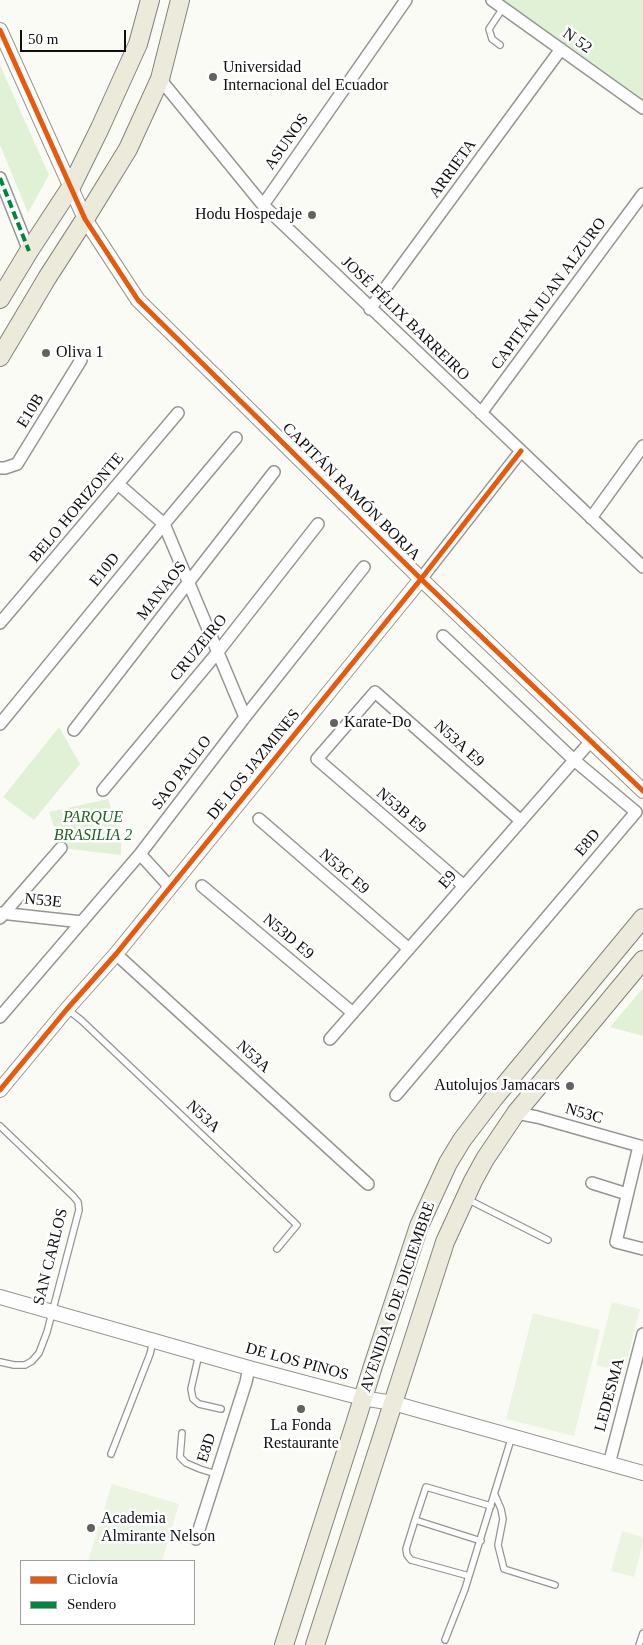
<!DOCTYPE html>
<meta charset="utf-8">
<style>
body{margin:0}
#map{position:relative;width:643px;height:1645px;overflow:hidden;background:#fbfbf5;font-family:"Times New Roman",serif}
canvas{display:block}
.legend{position:absolute;left:20px;top:1560px;width:175px;height:65px;box-sizing:border-box;background:#fff;border:1px solid #9f9f9f;margin:0;padding:6px 9px;list-style:none;font-size:15px;color:#0f0f0f}
.legend li{display:flex;align-items:center;gap:10px;height:25px}
.legend b{width:25px;border:1px solid #9f9f9f}
.scale{position:absolute;left:20px;top:30px;width:106px;height:22px;box-sizing:border-box;border:2px solid #0f0f0f;border-top:0;padding-left:6px;font-size:15px;line-height:18px;white-space:nowrap;color:#0f0f0f;-webkit-text-stroke:4px #fff;paint-order:stroke}
</style>
<div id="map">
<canvas width="643" height="1645"></canvas>
<ul class="legend">
<li><b style="height:6px;background:#e8590c"></b>Ciclovía</li>
<li><b style="height:6px;background:#00873e"></b>Sendero</li>
</ul>
<div class="scale">50 m</div>
</div>
<script>
const ctx = document.querySelector('canvas').getContext('2d');
ctx.lineJoin = 'round';
function fill(path, color) {
  ctx.fillStyle = color;
  ctx.fill(path, 'evenodd');
}
function shape(rows) {
  const path = new Path2D();
  for (const r of rows) {
    path.moveTo(r[0], r[1]);
    for (let i = 2; i < r.length; i += 2) path.lineTo(r[i], r[i + 1]);
  }
  return path;
}
function stroke(path, color, width, dash) {
  ctx.strokeStyle = color;
  ctx.lineWidth = width;
  ctx.lineCap = dash ? 'butt' : 'round';
  ctx.setLineDash(dash || []);
  ctx.stroke(path);
}
function label(font, color, halo, rows, align = 'center') {
  ctx.font = font + ' "Times New Roman",serif';
  ctx.lineWidth = 5;
  ctx.setLineDash([]);
  ctx.textBaseline = 'middle';
  ctx.strokeStyle = halo;
  ctx.fillStyle = color;
  for (const [text, x, y, turn = 0] of rows) {
    ctx.save();
    ctx.translate(x, y);
    ctx.rotate((+turn || 0) * Math.PI / 180);
    ctx.textAlign = isNaN(turn) ? turn : align;
    if (halo) ctx.strokeText(text, 0, 0);
    ctx.fillText(text, 0, 0);
    ctx.restore();
  }
}
const green = shape([
 [497,0,643,0,643,107],
 [0,65,49,175,28,213,0,145],
 [59,727,80,764,34,820,3,797],
 [108,799,121,838,121,855,61,848,49,812],
 [643,988,643,1036,610,1027]
]);
const pitch = shape([
 [612,1302,640,1309,624,1372,596,1365],
 [533,1313,600,1330,574,1436,506,1419],
 [112,1484,179,1504,162,1561,88,1561],
 [622,1531,643,1537,643,1543,634,1577,611,1571]
]);
const service = shape([
 [500,45,492,39,489,29,503,8],
 [67,1009,81,1020,297,1225,277,1249],
 [0,1126,73,1196,78,1202,79,1210,47,1332,39,1353,32,1361,25,1365,14,1365,0,1362],
 [467,1199,548,1240],
 [199,1354,191,1389,193,1399,199,1404,221,1409],
 [182,1433,180,1457,186,1463,200,1469,216,1474],
 [111,1454,150,1354,153,1341],
 [495,1495,501,1509,503,1519,498,1545,504,1569,555,1585],
 [415,1520,481,1541],
 [469,1576,411,1560,407,1555,406,1549,415,1520,426,1487,491,1506],
 [445,1640,465,1589,512,1436],
 [639,1645,643,1633]
]);
const minor = shape([
 [492,0,643,108],
 [160,79,263,205,643,567],
 [0,178,29,251],
 [263,205,406,0],
 [370,309,561,49],
 [481,413,643,194],
 [0,468,5,468,17,464,81,360],
 [118,484,164,524,245,717],
 [591,518,643,446],
 [421,579,521,451],
 [0,623,178,413],
 [0,724,164,524,236,438],
 [74,730,274,472],
 [103,790,217,653,318,524],
 [259,819,409,949],
 [140,854,170,887],
 [202,886,353,1013],
 [464,886,317,759,375,692,521,821],
 [0,913,82,922],
 [0,918,61,848],
 [116,954,368,1184],
 [0,1017,140,854,245,717,364,567],
 [330,1039,590,742],
 [396,1095,636,812,574,760,443,636],
 [516,1113,537,1117,643,1147],
 [639,1146,616,1242,643,1249],
 [592,1183,627,1194],
 [609,1464,643,1334],
 [196,1539,246,1382,249,1368]
]);
const tertiary = shape([
 [0,30,85,219,138,300,421,579,643,791],
 [0,1090,67,1009,116,954,421,579],
 [0,1297,249,1368,362,1398,393,1403,643,1473]
]);
const primary = shape([
 [0,299,29,251,71,187,100,128,138,44,150,0],
 [0,357,47,278,85,219,128,149,160,79,180,0],
 [284,1645,355,1424,373,1366,419,1226,448,1163,462,1140,494,1098,643,918],
 [315,1645,445,1242,473,1181,485,1159,516,1113,643,960]
]);
const quiet = shape([
 [0,178,29,251]
]);
const cycleway = shape([
 [0,30,85,219,138,300,421,579,643,791],
 [0,1090,67,1009,116,954,421,579,521,451]
]);
const markers = [
 [213,77,5,"#626260"],
 [312,215,5,"#626260"],
 [46,353,5,"#626260"],
 [334,723,5,"#626260"],
 [570,1086,5,"#626260"],
 [301,1409,5,"#626260"],
 [91,1528,5,"#626260"]
];
const streetNames = [
 ["N 52",577,41,35],
 ["ASUNOS",287,142,-55],
 ["ARRIETA",453,169,-54],
 ["CAPITÁN JUAN ALZURO",549,294,-54],
 ["JOSÉ FÉLIX BARREIRO",405,319,44],
 ["E10B",31,411,-58],
 ["CAPITÁN RAMÓN BORJA",351,492,45],
 ["BELO HORIZONTE",77,508,-50],
 ["E10D",105,570,-51],
 ["MANAOS",162,591,-52],
 ["CRUZEIRO",199,648,-51],
 ["N53A E9",459,744,42],
 ["DE LOS JAZMINES",254,765,-51],
 ["SAO PAULO",182,773,-53],
 ["N53B E9",401,811,41],
 ["E8D",588,843,-50],
 ["N53C E9",344,872,41],
 ["E9",448,880,-49],
 ["N53E",43,901,6],
 ["N53D E9",288,937,40],
 ["N53A",253,1057,42],
 ["N53C",584,1114,16],
 ["N53A",203,1117,43],
 ["SAN CARLOS",51,1257,-76],
 ["AVENIDA 6 DE DICIEMBRE",398,1297,-71],
 ["DE LOS PINOS",297,1362,15],
 ["LEDESMA",610,1395,-75],
 ["E8D",207,1448,-72]
];
const poiNames = [
 ["Universidad",223,68],
 ["Internacional del Ecuador",223,86],
 ["Hodu Hospedaje",302,215,"right"],
 ["Oliva 1",56,353],
 ["Karate-Do",344,723],
 ["Autolujos Jamacars",560,1086,"right"],
 ["La Fonda",301,1426,"center"],
 ["Restaurante",301,1444,"center"],
 ["Academia",101,1519],
 ["Almirante Nelson",101,1537]
];
const parkNames = [
 ["PARQUE",93,818],
 ["BRASILIA 2",93,836]
];
fill(green, '#e1f1d6');
fill(pitch, '#eaf4e0');
stroke(service, '#959593', 8);
stroke(minor, '#959593', 14);
stroke(tertiary, '#959593', 16);
stroke(primary, '#838380', 20);
stroke(service, '#fefefe', 5.5);
stroke(minor, '#fefefe', 11);
stroke(tertiary, '#fefefe', 14);
stroke(primary, '#ecebdb', 18);
stroke(quiet, '#00873e', 4, [8, 4]);
stroke(cycleway, '#e8590c', 5);
for (const [x, y, r, color] of markers) {
  const dot = new Path2D();
  dot.arc(x, y, r, 0, 2 * Math.PI);
  ctx.fillStyle = color;
  ctx.fill(dot);
  stroke(dot, '#fff', 2);
}
label('16px', '#0f0f0f', '#fff', streetNames);
label('16px', '#0f0f0f', '#fff', poiNames, 'left');
label('italic 16px', '#236422', '#fff', parkNames);
</script>
